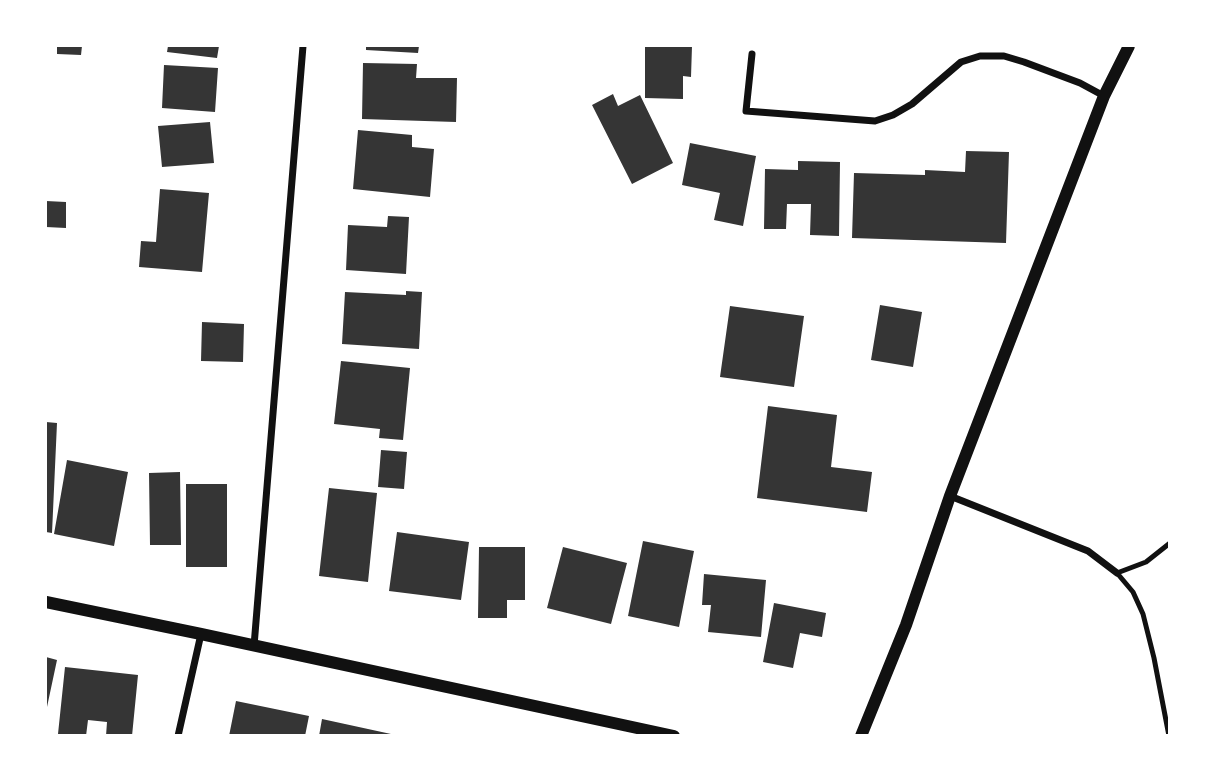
<!DOCTYPE html>
<style>
body{margin:0}
#map{position:relative;width:1215px;height:781px;overflow:hidden;background:#fff;font-family:Arial,sans-serif}
canvas{display:block}
.frame{position:absolute;inset:0;border:47px solid #fff;pointer-events:none}
</style>
<div id="map">
<canvas width="1215" height="781"></canvas>
<div class="frame"></div>
</div>
<script>
const ctx = document.querySelector('canvas').getContext('2d');
ctx.lineJoin = 'round';
function fill(path, color) {
  ctx.fillStyle = color;
  ctx.fill(path, 'evenodd');
}
function shape(rows) {
  const path = new Path2D();
  for (const r of rows) {
    path.moveTo(r[0], r[1]);
    for (let i = 2; i < r.length; i += 2) path.lineTo(r[i], r[i + 1]);
  }
  return path;
}
function stroke(path, color, width, dash) {
  ctx.strokeStyle = color;
  ctx.lineWidth = width;
  ctx.lineCap = dash ? 'butt' : 'round';
  ctx.setLineDash(dash || []);
  ctx.stroke(path);
}
const building = shape([
 [57,46,82,46,81,55,57,54],
 [168,46,219,46,217,58,167,52],
 [366,46,419,46,418,53,366,50],
 [645,46,692,46,691,77,683,76,683,99,645,98],
 [363,63,417,64,416,78,457,78,456,122,362,119],
 [164,65,218,68,215,112,162,108],
 [613,94,618,106,640,95,673,163,632,184,592,105],
 [210,122,214,163,162,167,158,126],
 [358,130,412,135,412,147,434,149,430,197,353,189],
 [690,143,756,156,743,226,714,220,720,193,682,185],
 [966,151,1009,152,1006,243,852,238,854,173,925,175,925,170,965,172],
 [798,161,840,162,839,236,810,235,811,204,787,204,786,229,764,229,765,169,798,170],
 [160,189,209,193,202,272,139,267,141,241,156,242],
 [46,201,66,202,66,228,46,227],
 [388,216,409,217,406,274,346,270,348,225,387,227],
 [406,291,422,292,419,349,342,344,345,292,406,295],
 [880,305,922,312,913,367,871,360],
 [730,306,804,316,794,387,720,377],
 [202,322,244,324,243,362,201,361],
 [341,361,410,368,403,440,379,438,380,429,334,424],
 [768,406,837,415,831,467,872,472,867,512,757,498],
 [46,422,57,423,52,533,46,532],
 [381,450,407,452,404,489,378,487],
 [67,460,128,472,114,546,54,534],
 [180,472,181,545,150,545,149,473],
 [186,484,227,484,227,567,186,567],
 [329,488,377,493,368,582,319,576],
 [397,532,469,542,461,600,389,591],
 [643,541,694,551,679,627,628,616],
 [479,547,525,547,525,600,507,600,507,618,478,618],
 [563,547,627,563,611,624,547,608],
 [704,574,766,580,761,637,708,632,711,605,702,605],
 [774,603,826,613,822,637,800,633,793,668,763,662],
 [46,657,57,660,47,707,46,707],
 [65,667,138,675,132,736,106,736,107,722,88,720,86,736,58,734],
 [236,701,309,716,305,736,229,736],
 [322,719,391,734,391,736,319,736]
]);
const service = shape([
 [1169,736,1154,658,1143,614,1133,592,1117,573,1146,562,1170,543]
]);
const minor = shape([
 [752,54,746,111,875,121,893,115,912,104,961,62,980,56,1004,56,1024,62,1080,83,1104,96],
 [950,496,1088,551,1117,573],
 [254,646,303,46],
 [178,736,201,634]
]);
const tertiary = shape([
 [46,602,201,634,674,736],
 [861,736,906,625,950,496,1104,96,1129,46]
]);
fill(building, '#353535');
stroke(service, '#111', 5);
stroke(minor, '#111', 7);
stroke(tertiary, '#111', 12);
</script>
